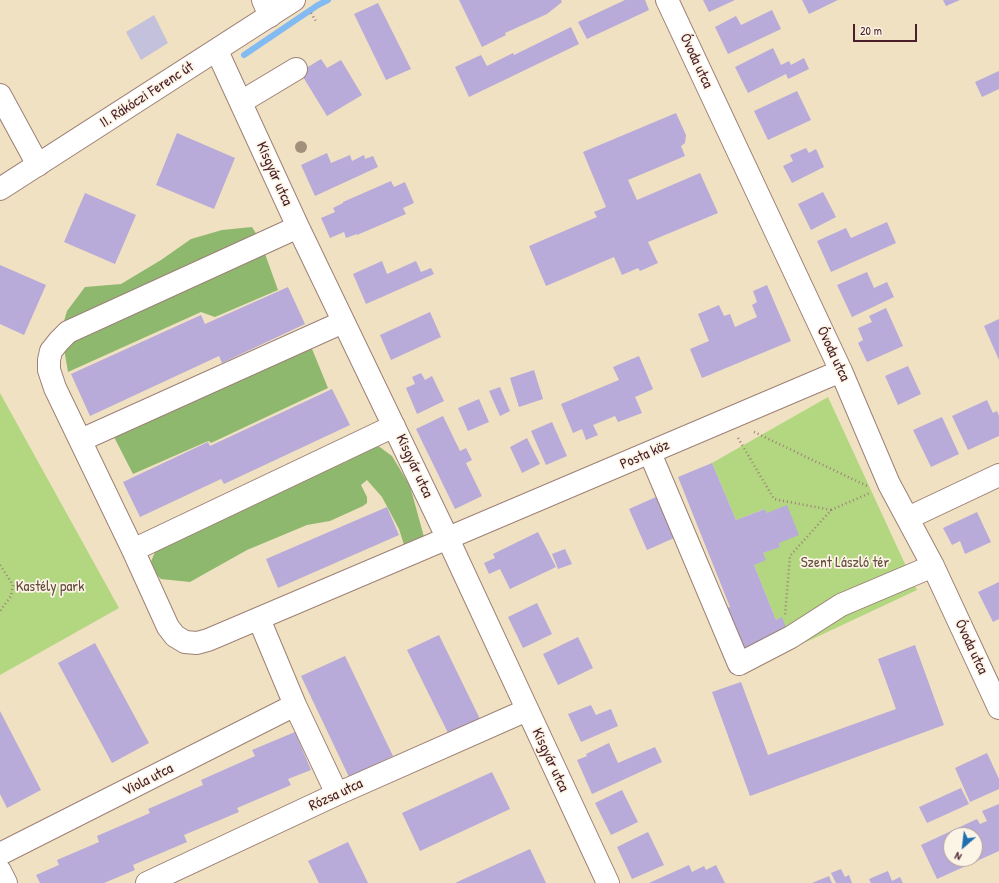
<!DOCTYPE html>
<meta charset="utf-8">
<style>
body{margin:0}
#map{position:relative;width:999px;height:883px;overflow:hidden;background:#f0e1c2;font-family:"Patrick Hand",sans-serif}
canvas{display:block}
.north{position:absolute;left:943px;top:827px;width:40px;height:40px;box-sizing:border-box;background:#fcf5e5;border:1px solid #b59f9b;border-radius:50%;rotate:208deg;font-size:11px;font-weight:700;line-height:16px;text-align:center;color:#4a1f2b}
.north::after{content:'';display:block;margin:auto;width:14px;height:18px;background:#1f6fb2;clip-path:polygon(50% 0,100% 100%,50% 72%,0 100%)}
.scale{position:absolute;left:853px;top:24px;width:64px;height:18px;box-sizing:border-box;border:2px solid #4a1f2b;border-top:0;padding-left:5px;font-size:12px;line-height:14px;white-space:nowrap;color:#4a1f2b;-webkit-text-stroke:3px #fcf5e5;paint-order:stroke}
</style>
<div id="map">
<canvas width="999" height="883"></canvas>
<div class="north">N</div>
<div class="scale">20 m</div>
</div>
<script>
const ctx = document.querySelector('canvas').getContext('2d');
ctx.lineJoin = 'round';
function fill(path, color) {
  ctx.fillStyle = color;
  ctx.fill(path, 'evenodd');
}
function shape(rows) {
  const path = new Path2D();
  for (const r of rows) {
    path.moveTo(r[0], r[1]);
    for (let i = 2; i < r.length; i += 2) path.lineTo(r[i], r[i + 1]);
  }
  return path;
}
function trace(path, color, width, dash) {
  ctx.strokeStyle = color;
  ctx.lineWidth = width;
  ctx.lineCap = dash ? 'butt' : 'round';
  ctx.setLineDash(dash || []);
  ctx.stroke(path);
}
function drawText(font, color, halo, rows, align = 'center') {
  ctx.font = font + ' "Patrick Hand",sans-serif';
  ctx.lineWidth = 3.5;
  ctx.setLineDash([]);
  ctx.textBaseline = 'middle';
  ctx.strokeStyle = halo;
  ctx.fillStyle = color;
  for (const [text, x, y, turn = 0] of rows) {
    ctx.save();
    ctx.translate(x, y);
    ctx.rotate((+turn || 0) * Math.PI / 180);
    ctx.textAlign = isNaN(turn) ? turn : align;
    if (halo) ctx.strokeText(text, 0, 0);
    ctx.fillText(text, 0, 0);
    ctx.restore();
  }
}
const industrial = shape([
 [154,15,168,43,141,60,126,32]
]);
const green = shape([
 [0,393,119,608,0,675],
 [828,397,917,590,789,650,782,618,776,620,754,565,763,553,780,546,765,509,736,520,712,463]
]);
const forest = shape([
 [252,227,260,240,278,290,215,317,201,312,68,372,61,331,67,311,85,287,121,284,161,260,191,239,222,230],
 [310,344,328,388,211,443,209,441,206,442,133,474,113,435],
 [377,445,392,456,410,486,424,537,405,548,399,529,382,497,367,480,361,485,367,497,367,503,363,506,330,521,307,525,247,550,190,582,161,579,149,567,156,549,314,475,348,461,361,449]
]);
const stream = shape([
 [244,55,318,5,328,0]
]);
const building = shape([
 [459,0,561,0,562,2,547,14,505,33,506,35,482,47],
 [625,0,645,0,649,10,587,39,578,22],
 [703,0,735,0,709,12],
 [802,0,838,0,809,14],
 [943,0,960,0,946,6],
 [378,3,411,69,386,80,354,14],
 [772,10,781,29,728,54,715,27,736,16,741,25],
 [571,27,579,44,469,97,455,67,481,55,487,66,513,53,514,55],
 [773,48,781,65,789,61,791,65,804,58,809,69,788,79,786,74,748,93,735,67],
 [321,59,327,68,341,60,362,95,327,116,300,72],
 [999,71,999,89,982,97,975,82],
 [797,91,811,120,768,140,754,111],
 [676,113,686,135,685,143,681,146,685,156,628,180,637,200,700,173,718,213,648,242,658,263,640,271,638,268,622,275,614,257,546,286,529,246,597,217,594,212,606,207,583,152],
 [177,133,235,158,214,209,156,185],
 [806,148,809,153,816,149,824,167,792,183,783,166,793,161,790,155],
 [327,153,331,163,350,155,352,161,364,155,365,159,373,156,378,167,315,196,301,165],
 [391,181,394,187,405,182,414,203,403,208,406,214,357,235,357,234,346,238,344,232,330,238,321,218,335,212,333,208,343,203,343,202],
 [823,192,836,217,811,230,798,204],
 [85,193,136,215,115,264,64,242],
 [887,222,896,243,831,272,817,241,846,228,851,238],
 [382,261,387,274,416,261,421,272,431,268,434,274,366,304,353,274],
 [0,265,46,285,24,335,0,324],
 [867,272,874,288,887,282,894,297,852,317,837,285],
 [767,285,791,341,702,378,690,349,709,341,698,314,719,305,724,316,730,314,735,327,757,317,752,305,757,302,753,291],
 [288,287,305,324,222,363,219,356,90,416,71,374,201,315,205,324],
 [886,308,903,346,867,362,858,343,863,340,858,328,872,322,869,316],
 [430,312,441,337,391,360,380,335],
 [999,319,999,360,984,326],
 [639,356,653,389,635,397,642,413,618,422,615,416,593,425,598,435,586,440,582,429,573,433,561,404,619,380,613,367],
 [908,366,921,394,898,405,885,376],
 [534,370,543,399,519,407,510,378],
 [421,373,425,380,432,376,444,401,417,414,406,388,415,384,412,377],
 [500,387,510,411,500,416,489,391],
 [332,389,350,425,224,484,221,479,140,517,123,482,208,442,210,446],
 [479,399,489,422,468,431,458,408],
 [987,400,993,413,997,411,999,416,999,436,968,450,952,416],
 [443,416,460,451,466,448,472,460,466,463,482,496,455,509,416,429],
 [942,417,959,454,931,467,913,430],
 [552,422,567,456,546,465,531,431],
 [527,438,540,464,522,473,510,447],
 [712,463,736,520,765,509,767,513,787,505,799,535,779,543,780,547,763,553,766,560,754,565,776,620,782,617,787,630,739,653,721,610,730,607,678,477],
 [656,497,674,538,647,550,629,509],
 [387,507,399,535,278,588,266,559],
 [977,512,991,542,965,554,960,541,952,545,943,528],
 [538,532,556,567,510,589,500,569,489,574,484,563,495,558,493,554],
 [565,549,572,564,558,569,552,554],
 [999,582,999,619,993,622,978,592],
 [537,603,552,634,523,648,508,617],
 [439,635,480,719,449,735,407,650],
 [578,637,593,668,558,685,543,654],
 [95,643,149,743,112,763,58,663],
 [915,645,944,725,750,796,712,692,741,682,768,755,896,709,878,659],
 [345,656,393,756,349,777,301,676],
 [591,705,596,715,611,709,618,726,581,742,568,714],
 [0,711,41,790,7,808,0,794],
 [295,732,311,770,288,779,291,785,237,808,239,812,184,835,187,842,133,865,135,870,104,883,40,883,36,875,59,865,57,860,99,842,97,836,150,813,148,809,203,785,201,780,255,756,252,750],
 [609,743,618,763,655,747,662,762,592,794,577,760,587,756,586,754],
 [987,753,999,779,999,789,970,802,955,768],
 [492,772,510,809,420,851,402,813],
 [961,788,969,804,927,823,919,807],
 [622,790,638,822,611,835,595,803],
 [999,804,999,851,937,879,921,845,977,819,980,824,987,821,982,811],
 [951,835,975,835,975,859,951,859],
 [648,832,664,865,632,879,617,847],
 [348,842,368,883,319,883,308,861],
 [530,849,546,883,455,883],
 [689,865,692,872,704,866,706,870,716,865,725,883,649,883],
 [841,869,845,877,849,875,852,883,836,883,831,873],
 [888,871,892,881,900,877,903,883,871,883,869,879],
 [829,876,832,883,812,883]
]);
const path = shape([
 [311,13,317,23],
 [754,432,867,486],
 [738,438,774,499,831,510,790,556,785,615],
 [831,510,870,493],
 [0,565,13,585,11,596,0,611]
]);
const minor = shape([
 [263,0,270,16],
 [667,0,841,371,889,484,933,566,999,708],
 [217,51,298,227,448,539,608,883],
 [0,95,38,165],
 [241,102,296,69],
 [298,227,68,332,59,341,51,351,49,360,49,370,55,388,133,550,168,627,175,636,185,642,197,643,208,640,841,371],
 [81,440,343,322],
 [650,453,739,664,791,637,841,605,933,566],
 [908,518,999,475],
 [133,550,394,426],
 [259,619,295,705,337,794],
 [0,854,295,705],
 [0,871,6,883],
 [147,883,337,794,527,710]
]);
const major = shape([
 [0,189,294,0]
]);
const trees = [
 [301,147]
];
const streetNames = [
 ["Óvoda utca",696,61,65],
 ["II. Rákóczi Ferenc út",147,95,-33],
 ["Kisgyár utca",274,174,66],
 ["Óvoda utca",833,354,65],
 ["Posta köz",645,455,-24],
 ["Kisgyár utca",414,466,65],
 ["Óvoda utca",971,647,65],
 ["Kisgyár utca",550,760,65],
 ["Viola utca",148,780,-27],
 ["Rózsa utca",336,795,-25]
];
const parkNames = [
 ["Szent László tér",845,563],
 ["Kastély park",50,587]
];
fill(industrial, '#c3c1db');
fill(green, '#b3d780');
fill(forest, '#8eb86e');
trace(stream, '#82baf2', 6);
fill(building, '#b8aad9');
trace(minor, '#9d8076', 24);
trace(major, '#9d8076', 24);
trace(path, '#9d8076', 2.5, [1, 3]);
trace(minor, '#fff', 22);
trace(major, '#fff', 22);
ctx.fillStyle = '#a3907a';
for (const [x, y] of trees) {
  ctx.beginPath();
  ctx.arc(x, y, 6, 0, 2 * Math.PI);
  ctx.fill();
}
drawText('15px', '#4a1f2b', '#fcf5e5', streetNames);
drawText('15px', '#644d40', '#fcf5e5', parkNames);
</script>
